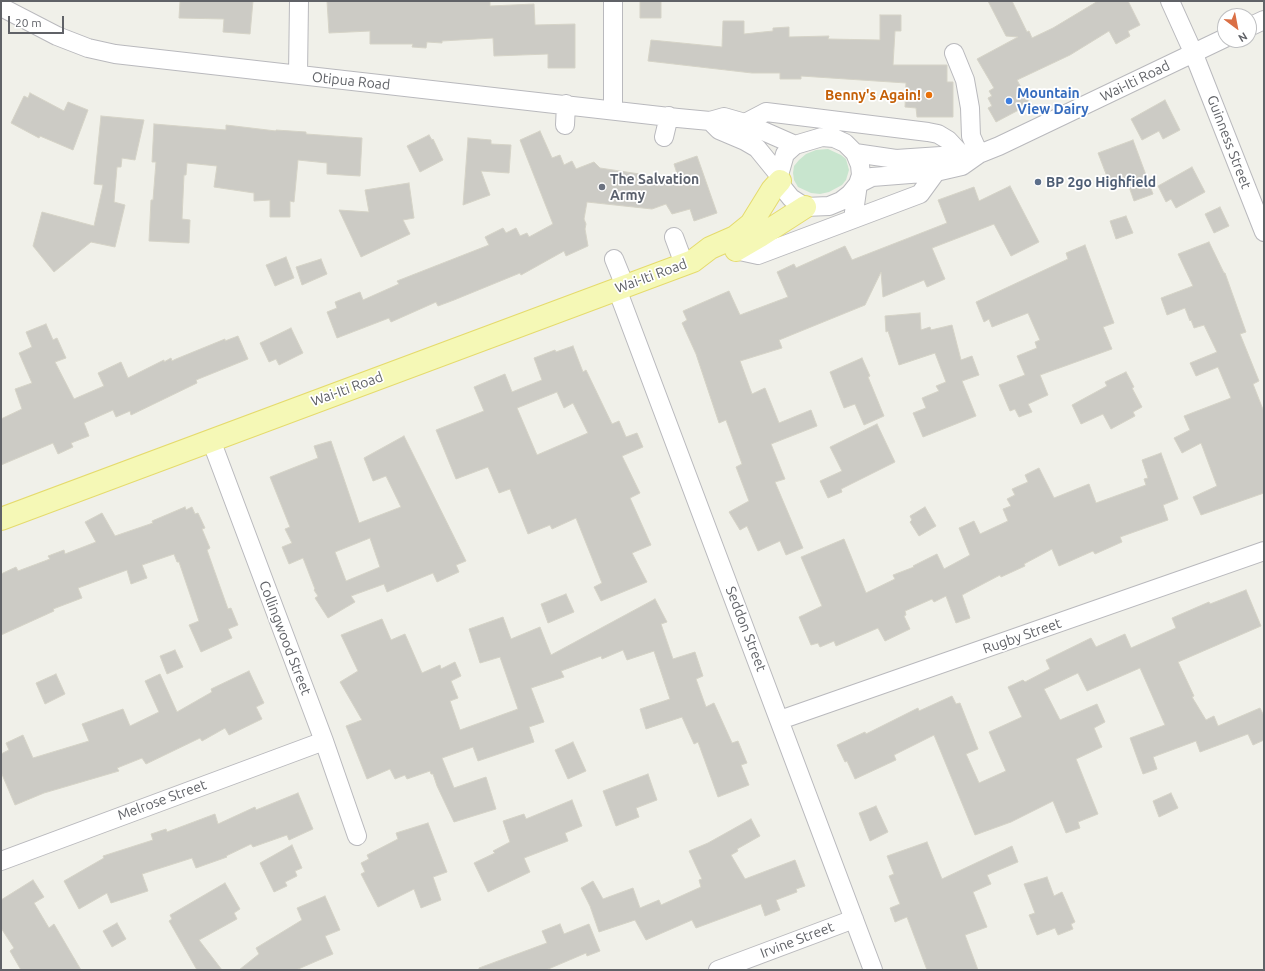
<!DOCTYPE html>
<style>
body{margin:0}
#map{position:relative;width:1265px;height:971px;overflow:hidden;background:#f0f0e9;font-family:Ubuntu,sans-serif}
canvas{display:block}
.frame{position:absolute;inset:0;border:2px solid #606267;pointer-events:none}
.north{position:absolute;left:1217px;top:8px;width:40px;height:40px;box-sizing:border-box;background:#fff;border:1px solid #bfc0c2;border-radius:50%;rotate:148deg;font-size:11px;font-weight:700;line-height:16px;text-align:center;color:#606267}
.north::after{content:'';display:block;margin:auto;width:14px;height:18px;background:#da6f45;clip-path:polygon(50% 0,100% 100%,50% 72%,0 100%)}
.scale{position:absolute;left:8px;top:16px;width:56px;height:18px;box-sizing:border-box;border:2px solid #606267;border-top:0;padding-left:5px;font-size:12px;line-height:14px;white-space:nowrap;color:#606267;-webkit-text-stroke:3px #fff;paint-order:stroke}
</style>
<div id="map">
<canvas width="1265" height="971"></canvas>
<div class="frame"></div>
<div class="north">N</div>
<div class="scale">20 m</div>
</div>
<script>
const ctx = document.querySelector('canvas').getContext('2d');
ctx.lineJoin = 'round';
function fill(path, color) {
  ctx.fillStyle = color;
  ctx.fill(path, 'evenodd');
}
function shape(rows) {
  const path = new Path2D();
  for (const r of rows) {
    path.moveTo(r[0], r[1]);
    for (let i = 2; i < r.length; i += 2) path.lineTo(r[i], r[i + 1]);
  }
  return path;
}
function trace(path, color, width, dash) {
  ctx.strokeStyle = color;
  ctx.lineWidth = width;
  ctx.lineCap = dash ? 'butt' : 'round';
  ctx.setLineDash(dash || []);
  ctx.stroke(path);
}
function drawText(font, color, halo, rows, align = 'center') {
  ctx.font = font + ' Ubuntu,sans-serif';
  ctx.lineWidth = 3.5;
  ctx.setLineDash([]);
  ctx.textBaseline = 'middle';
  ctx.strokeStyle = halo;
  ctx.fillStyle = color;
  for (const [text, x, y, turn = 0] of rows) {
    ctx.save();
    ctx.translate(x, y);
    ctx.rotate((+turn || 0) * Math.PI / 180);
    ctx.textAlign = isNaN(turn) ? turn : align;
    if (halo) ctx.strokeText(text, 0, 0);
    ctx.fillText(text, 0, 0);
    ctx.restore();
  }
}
const green = shape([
 [828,149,841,155,846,159,849,170,846,180,842,185,829,192,820,194,811,193,798,187,794,180,793,173,794,166,799,160,806,154,816,150]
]);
const building = shape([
 [180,1,253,1,250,34,223,32,224,19,179,18,180,1],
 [327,1,490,1,490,6,534,4,535,25,575,24,575,68,548,68,548,54,494,56,493,38,442,41,442,43,427,42,426,48,412,47,413,44,370,44,370,31,329,33,327,1],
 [640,1,661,1,661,18,640,18,640,1],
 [988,1,1012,1,1027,32,1029,31,1032,38,1053,28,1098,1,1128,1,1140,25,1128,31,1130,36,1116,44,1109,31,1070,55,1017,80,1030,104,996,122,988,108,992,106,988,98,992,96,989,91,994,88,977,59,1018,37,1006,36,988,1],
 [880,15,901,15,901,31,895,31,893,65,947,65,947,82,953,82,953,117,917,117,916,108,905,107,906,83,801,76,801,79,780,79,780,73,752,73,648,61,651,40,722,47,723,21,744,21,744,34,773,31,773,28,789,27,789,37,829,36,828,39,880,40,880,15],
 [30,93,64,111,68,102,88,110,73,150,40,136,39,138,11,123,24,96,28,98,30,93],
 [1165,100,1180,130,1163,139,1159,131,1142,140,1131,119,1165,100],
 [101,116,144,120,135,160,122,158,121,167,117,167,114,202,125,205,115,247,91,242,54,272,33,246,42,212,94,226,103,185,94,184,101,116],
 [154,124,226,130,226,125,276,131,276,130,306,132,306,134,362,138,360,176,327,174,327,163,298,160,294,202,290,201,290,217,270,217,270,200,254,201,254,193,214,187,217,166,187,163,186,175,184,175,182,219,190,220,189,243,149,241,151,200,153,200,156,162,152,162,154,124],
 [540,131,552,158,560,155,564,165,572,161,576,169,594,162,600,168,679,180,674,164,697,156,717,213,694,221,690,209,672,214,666,204,652,209,587,202,584,219,586,224,585,229,588,246,566,256,564,251,521,275,520,273,454,300,438,306,436,302,391,322,389,318,337,338,327,312,337,308,335,302,360,292,363,300,399,284,397,281,489,245,485,237,503,228,506,233,516,228,520,236,527,233,529,237,553,224,520,140,540,131],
 [429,135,432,140,433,139,443,160,420,172,407,146,429,135],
 [468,138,491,140,491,144,511,145,509,173,481,171,490,195,463,205,468,138],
 [1133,140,1153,194,1134,201,1127,181,1111,187,1098,153,1133,140],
 [1192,167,1205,192,1176,208,1171,199,1166,202,1158,186,1192,167],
 [409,183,414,218,403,220,410,234,361,257,339,210,369,212,365,190,409,183],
 [1010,186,1039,242,1011,256,994,224,932,248,945,279,927,287,924,280,883,297,881,272,865,305,779,340,782,348,740,361,752,394,765,388,779,423,811,410,817,426,771,444,785,479,775,482,803,548,786,555,780,541,758,551,747,526,740,530,729,512,749,501,736,467,742,464,741,461,726,420,719,423,696,354,682,323,687,320,683,311,729,291,740,315,788,297,777,272,794,264,796,268,845,246,852,260,947,223,938,200,974,187,979,201,1010,186],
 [1220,207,1229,226,1214,233,1205,214,1220,207],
 [1126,216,1133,233,1116,239,1110,221,1126,216],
 [1209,242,1224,273,1225,273,1246,332,1240,334,1259,381,1253,384,1264,412,1264,493,1201,515,1193,497,1217,486,1201,443,1182,453,1174,438,1190,430,1184,416,1231,398,1218,367,1196,376,1190,363,1217,352,1204,325,1194,328,1191,320,1190,321,1185,308,1167,315,1161,298,1193,286,1178,254,1209,242],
 [1085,245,1114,323,1103,327,1112,349,1040,375,1048,395,1028,404,1032,412,1019,417,1015,409,1010,411,999,385,1025,375,1017,356,1037,348,1035,342,1040,340,1028,313,992,327,989,319,984,322,976,302,1068,259,1066,253,1085,245],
 [286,257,294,278,275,286,266,265,286,257],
 [321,259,327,274,302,285,296,267,321,259],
 [920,313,921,330,930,327,931,330,952,325,961,360,972,356,979,375,962,381,976,416,923,437,913,413,926,408,922,398,939,391,936,386,946,382,935,353,899,365,888,331,886,332,885,316,920,313],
 [46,324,53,340,57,338,66,358,55,362,74,399,104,386,98,373,121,362,128,378,164,360,164,362,171,358,172,361,176,359,225,339,225,341,238,336,248,359,196,380,197,383,131,415,130,411,116,417,113,410,84,423,89,436,71,443,73,447,58,454,53,443,1,465,1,419,22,409,15,389,32,383,19,353,32,347,26,332,46,324],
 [291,328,303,353,279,365,276,359,269,362,260,343,291,328],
 [573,346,583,372,586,370,612,424,619,421,626,437,637,433,643,447,622,456,640,493,630,498,651,545,632,553,647,582,601,601,594,587,602,583,576,518,552,529,550,525,528,534,510,489,499,493,488,467,456,479,436,430,484,411,474,387,505,374,512,392,542,380,534,358,555,350,556,352,573,346],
 [557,392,564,408,573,403,588,433,537,455,517,408,557,392],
 [862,358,870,376,868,377,884,416,864,425,855,404,844,408,830,372,862,358],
 [1126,372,1134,387,1132,388,1142,407,1133,412,1135,416,1111,429,1103,414,1081,424,1072,405,1107,386,1105,382,1126,372],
 [877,424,895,462,841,489,842,492,828,498,820,481,842,471,830,447,877,424],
 [404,436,466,561,456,565,459,572,437,582,433,573,387,592,384,584,351,596,355,602,328,618,315,598,318,596,314,590,315,589,303,558,289,564,282,547,292,543,285,529,290,527,270,477,318,458,314,446,331,441,359,523,401,507,386,476,373,481,364,458,404,436],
 [370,538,380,567,346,581,335,552,370,538],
 [1161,453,1178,499,1163,505,1168,520,1120,537,1122,542,1095,554,1093,551,1059,566,1052,549,1024,564,1025,566,1001,577,1000,575,962,595,970,618,956,623,946,596,934,602,932,599,905,611,906,615,904,616,910,629,885,641,878,628,836,646,834,641,820,647,818,643,811,645,799,617,822,606,801,557,844,539,866,593,895,579,893,575,914,567,913,566,937,554,944,569,970,555,959,528,974,521,980,534,1008,521,1003,509,1011,506,1007,499,1015,495,1012,489,1028,482,1025,475,1039,468,1054,498,1089,484,1096,503,1146,485,1144,479,1148,478,1142,460,1161,453],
 [185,507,186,510,192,507,195,514,198,513,205,528,202,529,210,548,207,550,228,609,231,608,238,625,228,629,232,638,201,652,189,625,199,621,179,562,177,562,174,554,142,565,147,578,131,584,127,570,78,588,82,598,53,609,54,611,1,635,1,574,16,567,18,571,50,559,48,556,64,550,65,554,96,542,85,522,102,513,115,536,153,523,152,521,185,507],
 [925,507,936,526,919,536,910,522,912,520,910,516,925,507],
 [1246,590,1261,626,1178,662,1194,696,1192,697,1206,720,1214,716,1218,726,1260,708,1264,716,1264,740,1253,745,1248,734,1200,752,1196,741,1153,757,1157,769,1143,774,1130,738,1165,725,1140,668,1087,691,1078,673,1044,689,1060,720,1097,704,1105,722,1094,728,1102,747,1076,759,1098,814,1078,822,1080,828,1066,833,1053,801,1011,822,975,835,934,735,894,755,896,760,855,779,847,761,845,762,837,745,865,732,866,734,918,708,919,711,952,696,956,704,960,703,978,749,966,754,979,783,1006,771,989,732,1022,717,1008,687,1023,680,1025,682,1050,669,1046,660,1091,638,1096,647,1125,634,1131,648,1176,628,1172,618,1209,602,1210,604,1246,590],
 [566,594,574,612,548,623,541,604,566,594],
 [655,599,667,622,661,624,673,659,695,652,703,676,696,679,706,707,714,703,732,743,738,741,747,763,741,765,749,785,718,797,698,742,694,744,682,717,646,729,640,709,670,699,654,651,627,660,623,650,602,659,601,656,561,671,564,677,531,688,544,722,529,727,534,742,478,761,473,747,442,758,454,788,486,777,496,809,454,822,437,786,433,774,431,774,430,771,407,779,405,775,395,779,390,769,367,779,346,726,362,720,340,682,358,671,341,635,382,619,391,640,405,634,422,673,440,665,441,669,455,662,461,676,451,681,458,698,450,701,460,730,518,709,500,657,480,663,469,629,503,617,511,639,540,627,551,655,655,599],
 [175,650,183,667,167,674,160,656,175,650],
 [249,671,264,703,256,707,262,719,229,735,225,728,202,741,200,738,146,764,142,758,117,768,119,771,44,793,15,805,1,772,1,754,9,750,6,743,23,735,33,758,89,741,82,724,123,709,130,726,159,712,145,681,160,674,177,712,212,692,211,689,249,671],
 [56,674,65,694,45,704,36,683,56,674],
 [573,742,586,771,568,779,555,750,573,742],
 [648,774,657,800,636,808,639,817,616,826,603,791,648,774],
 [298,793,313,829,289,840,287,835,253,847,251,844,226,856,227,857,196,868,192,858,142,874,148,891,111,903,107,893,79,909,64,881,104,858,103,856,153,840,151,834,166,829,167,832,215,814,218,824,255,807,256,810,298,793],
 [1171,793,1178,808,1159,817,1153,801,1171,793],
 [572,800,582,826,565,833,568,841,524,858,530,872,488,892,474,863,495,853,493,851,510,842,503,821,524,814,526,819,572,800],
 [876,806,888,832,870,841,859,813,876,806],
 [751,819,760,836,737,849,738,851,731,855,745,879,795,860,805,886,796,889,797,892,776,900,780,910,765,916,761,904,696,928,692,920,646,940,635,920,599,932,590,906,581,888,593,881,603,899,633,888,640,908,659,900,661,905,701,887,699,880,702,879,689,851,708,843,751,819],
 [428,823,447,872,433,877,441,900,421,908,414,889,378,907,361,874,365,872,361,863,369,859,367,855,398,839,396,833,428,823],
 [927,842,942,879,1012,846,1018,862,987,875,991,884,973,892,987,927,965,935,978,970,927,970,907,917,895,922,890,908,900,904,889,876,894,874,887,856,927,842],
 [292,845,302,868,295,871,297,876,285,882,287,886,274,892,260,863,292,845],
 [1047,877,1054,896,1062,892,1075,922,1071,924,1073,929,1058,935,1055,928,1037,935,1029,915,1035,913,1024,884,1047,877],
 [33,880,44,897,34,903,49,928,54,924,81,970,21,970,10,951,14,948,1,928,1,900,33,880],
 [225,883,240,909,234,913,237,919,199,940,222,970,197,970,169,921,172,919,170,915,225,883],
 [325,896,340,930,325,936,333,954,296,970,239,970,259,954,256,948,302,920,297,908,325,896],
 [117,923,126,939,112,947,103,931,117,923],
 [560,924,564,934,589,924,600,951,587,956,586,953,546,970,479,970,479,968,547,943,542,931,560,924]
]);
const minor = shape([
 [613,1,613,109],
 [1170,1,1193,52,1264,232],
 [1,7,57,36,88,48,115,54,678,118,710,121,724,117,745,123,795,145],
 [1249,27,1264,20],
 [954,53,965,80,970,108,971,136,979,154],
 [298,75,299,1],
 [710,121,719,130,745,141,757,148,779,175],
 [745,123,766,112,928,132,938,134,948,140,962,155],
 [565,125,566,104],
 [664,137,669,116],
 [822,137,834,138,845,143,855,153,860,165,861,175,858,184,850,194,841,201,829,206,805,207,791,198,783,188,780,181,779,175,785,154,795,145,822,137],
 [855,153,896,159,971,154],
 [853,219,858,184,872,177,936,172,962,166,979,154,999,146,1225,38],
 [674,237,684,264],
 [735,250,758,255,920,194,936,172],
 [614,259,625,286],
 [617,289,873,970],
 [211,440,324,741,357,836],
 [780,720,1264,551],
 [1,861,324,741],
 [718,970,854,919]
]);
const major = shape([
 [736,250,760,236,805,207],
 [1,519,693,261,710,248,735,237,751,224,772,190,780,181]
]);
const markers = [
 [929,95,4,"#e8710a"],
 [1009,101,4,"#3f7fe0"],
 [1038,182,4,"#5c6f8a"],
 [602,187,4,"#6b7280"]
];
const streetNames = [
 ["Otipua Road",351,81,6],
 ["Wai-Iti Road",1135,81,-26],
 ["Guinness Street",1229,142,69],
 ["Wai-Iti Road",651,276,-20],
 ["Wai-Iti Road",347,389,-20],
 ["Seddon Street",746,629,69],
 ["Rugby Street",1022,636,-19],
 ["Collingwood Street",285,638,69],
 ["Melrose Street",162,800,-20],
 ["Irvine Street",797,940,-21]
];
const shopNames = [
 ["Mountain",1017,93],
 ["View Dairy",1017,109]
];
const foodNames = [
 ["Benny's Again!",921,95]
];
const worshipNames = [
 ["The Salvation",610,179],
 ["Army",610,195]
];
const serviceNames = [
 ["BP 2go Highfield",1046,182]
];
fill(green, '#c8e5ce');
fill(building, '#cccbc5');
trace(building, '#d5d3c7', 1);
trace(minor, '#b9b9bd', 20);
trace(major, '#e5db6d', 24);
trace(minor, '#fff', 18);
trace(major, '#f5f8b6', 22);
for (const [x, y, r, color] of markers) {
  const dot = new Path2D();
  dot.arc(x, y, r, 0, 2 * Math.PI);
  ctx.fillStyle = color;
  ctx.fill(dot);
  trace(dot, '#fff', 1.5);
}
drawText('14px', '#606267', '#fff', streetNames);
drawText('bold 14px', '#366cbe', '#fff', shopNames, 'left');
drawText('bold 14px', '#c56008', '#fff', foodNames, 'right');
drawText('bold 14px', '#5b616d', '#fff', worshipNames, 'left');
drawText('bold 14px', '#4e5e75', '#fff', serviceNames, 'left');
</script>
